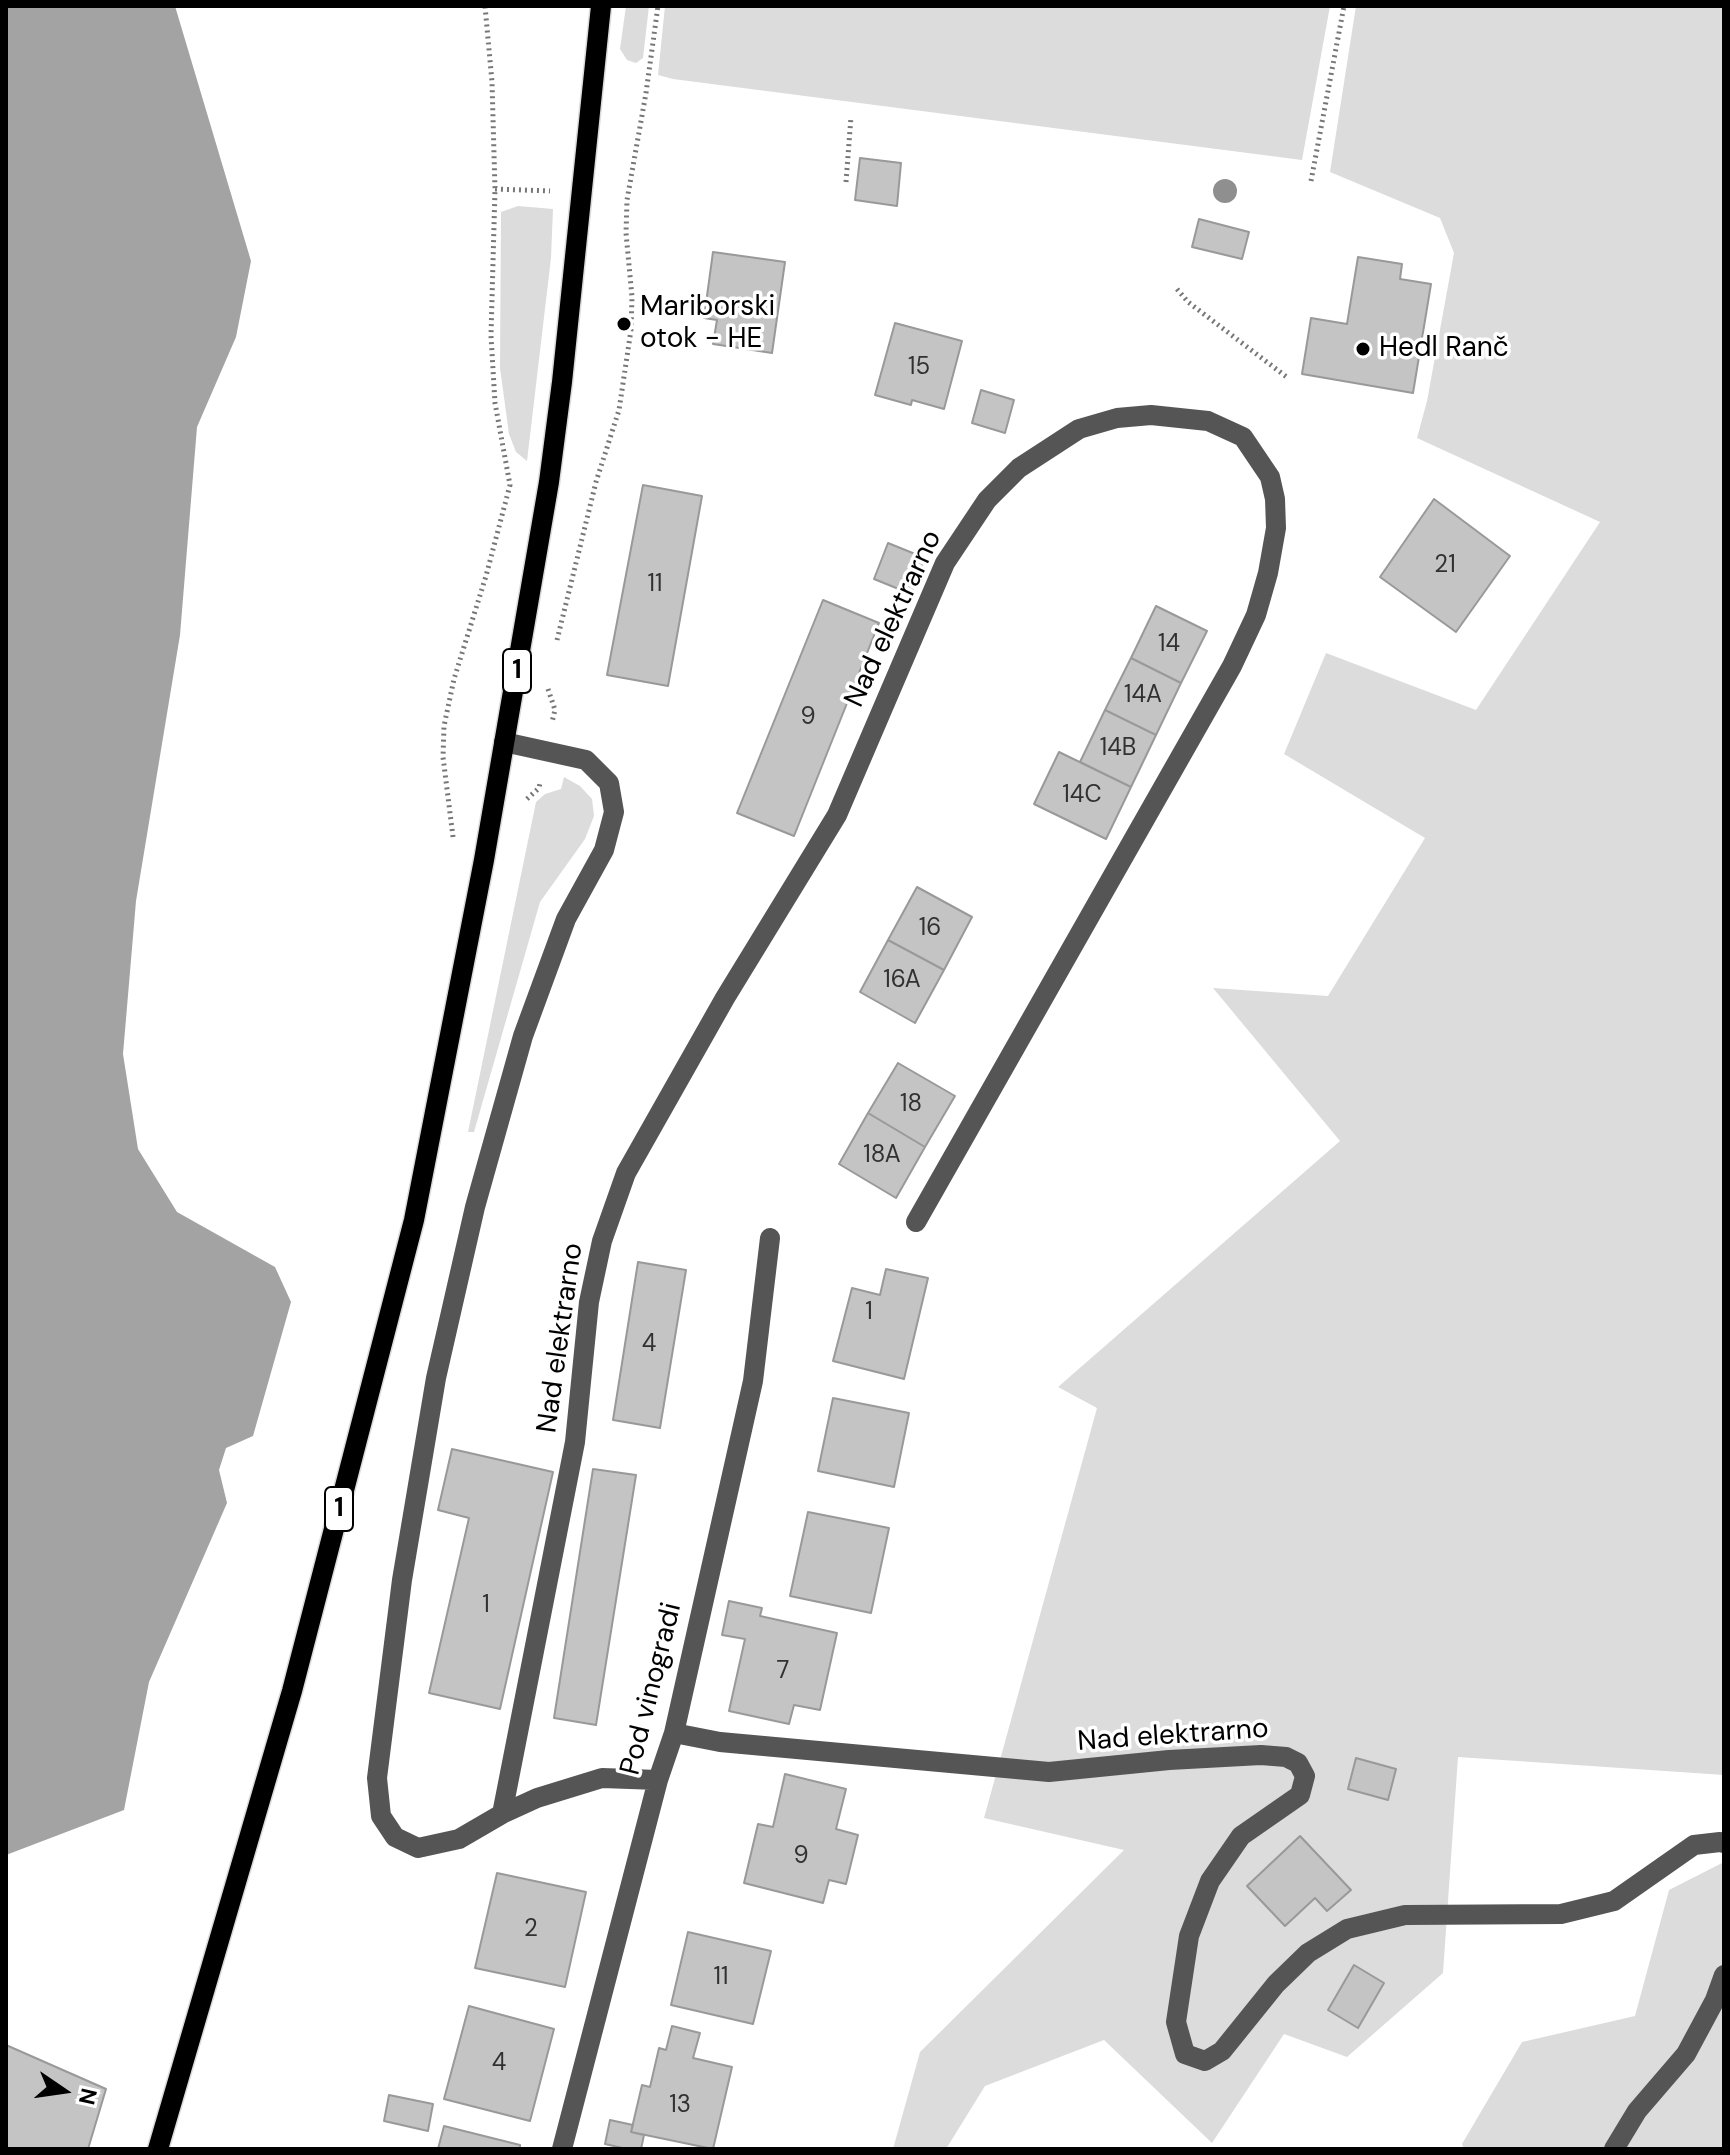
<!DOCTYPE html>
<meta charset="utf-8">
<style>
body{margin:0}
#map{position:relative;width:1730px;height:2155px;overflow:hidden;background:#fff;font-family:"DM Sans",sans-serif}
canvas{display:block}
.frame{position:absolute;inset:0;border:8px solid #000;pointer-events:none}
.north{position:absolute;left:24px;top:2051px;width:80px;height:80px;-webkit-text-stroke:6px #fff;paint-order:stroke;rotate:103deg;font-size:22px;font-weight:700;line-height:32px;text-align:center;color:#000}
.north::after{content:'';display:block;margin:auto;width:28px;height:36px;background:#000;clip-path:polygon(50% 0,100% 100%,50% 72%,0 100%)}
</style>
<div id="map">
<canvas width="1730" height="2155"></canvas>
<div class="frame"></div>
<div class="north">N</div>
</div>
<script>
const ctx = document.querySelector('canvas').getContext('2d');
ctx.lineJoin = 'round';
function fill(path, color) {
  ctx.fillStyle = color;
  ctx.fill(path, 'evenodd');
}
function shape(rows) {
  const path = new Path2D();
  for (const r of rows) {
    path.moveTo(r[0], r[1]);
    for (let i = 2; i < r.length; i += 2) path.lineTo(r[i], r[i + 1]);
  }
  return path;
}
function trace(path, color, width, dash) {
  ctx.strokeStyle = color;
  ctx.lineWidth = width;
  ctx.lineCap = dash ? 'butt' : 'round';
  ctx.setLineDash(dash || []);
  ctx.stroke(path);
}
function drawText(font, color, halo, rows, align = 'center') {
  ctx.font = font + ' "DM Sans",sans-serif';
  ctx.lineWidth = 7;
  ctx.setLineDash([]);
  ctx.textBaseline = 'middle';
  ctx.strokeStyle = halo;
  ctx.fillStyle = color;
  for (const [text, x, y, turn = 0] of rows) {
    ctx.save();
    ctx.translate(x, y);
    ctx.rotate((+turn || 0) * Math.PI / 180);
    ctx.textAlign = isNaN(turn) ? turn : align;
    if (halo) ctx.strokeText(text, 0, 0);
    ctx.fillText(text, 0, 0);
    ctx.restore();
  }
}
const green = shape([
 [626,6,649,6,643,58,636,63,627,60,620,49],
 [665,6,1330,6,1302,160,673,79,658,75],
 [1356,6,1724,6,1724,1775,1458,1757,1443,1973,1347,2057,1284,2034,1212,2143,1104,2040,985,2086,946,2149,893,2149,920,2052,1124,1850,984,1818,1097,1408,1058,1387,1340,1141,1213,988,1328,996,1425,838,1284,754,1326,653,1476,710,1600,522,1417,438,1427,401,1454,253,1440,218,1330,172],
 [518,206,553,209,551,258,527,461,516,452,509,434,500,368,501,212],
 [564,777,580,786,592,799,594,816,585,839,540,902,474,1132,468,1132,536,802,545,794,561,789],
 [1724,1862,1724,2149,1464,2149,1462,2144,1522,2042,1635,2016,1669,1890]
]);
const water = shape([
 [6,6,175,6,251,261,236,337,197,427,180,635,136,901,123,1054,138,1149,177,1212,275,1267,291,1302,253,1436,226,1448,219,1470,227,1503,149,1682,124,1810,6,1855]
]);
const building = shape([
 [860,158,901,163,897,206,855,200,860,158],
 [1199,219,1249,232,1242,259,1192,247,1199,219],
 [713,252,785,262,772,353,713,344,717,320,704,318,713,252],
 [1358,257,1402,264,1400,279,1431,284,1413,393,1302,374,1311,318,1347,324,1358,257],
 [895,323,962,341,944,409,912,400,911,405,875,395,895,323],
 [981,390,1014,400,1005,433,972,423,981,390],
 [643,485,702,496,668,686,607,675,643,485],
 [1434,499,1510,556,1456,632,1380,577,1434,499],
 [888,543,925,558,911,594,874,579,888,543],
 [823,600,879,623,794,836,737,813,823,600],
 [1156,606,1207,631,1181,683,1131,658,1156,606],
 [1131,658,1181,683,1156,735,1105,710,1131,658],
 [1105,710,1156,735,1131,787,1080,762,1105,710],
 [1059,752,1131,787,1106,839,1034,804,1059,752],
 [917,887,972,917,944,970,888,940,917,887],
 [888,940,944,970,915,1023,860,992,888,940],
 [898,1063,955,1096,925,1147,868,1113,898,1063],
 [868,1113,925,1147,896,1198,839,1164,868,1113],
 [638,1262,686,1270,660,1428,613,1420,638,1262],
 [886,1269,928,1278,904,1379,833,1361,852,1288,880,1295,886,1269],
 [833,1398,909,1413,894,1487,818,1471,833,1398],
 [452,1449,553,1472,500,1709,429,1693,469,1518,438,1510,452,1449],
 [593,1469,636,1475,596,1725,554,1718,593,1469],
 [808,1512,889,1528,871,1613,790,1596,808,1512],
 [729,1601,762,1608,760,1616,837,1633,820,1710,794,1705,789,1724,729,1711,745,1639,722,1635,729,1601],
 [1356,1758,1396,1769,1388,1800,1348,1789,1356,1758],
 [785,1774,846,1789,836,1829,858,1835,846,1884,829,1880,823,1903,744,1883,758,1824,773,1827,785,1774],
 [1300,1836,1351,1890,1327,1911,1315,1898,1285,1926,1247,1886,1300,1836],
 [497,1873,586,1892,565,1987,475,1968,497,1873],
 [688,1932,771,1951,753,2024,671,2005,688,1932],
 [1354,1965,1384,1983,1358,2028,1328,2010,1354,1965],
 [469,2006,554,2029,530,2121,444,2099,469,2006],
 [672,2026,700,2033,693,2058,732,2067,713,2149,631,2132,642,2085,650,2087,659,2048,666,2050,672,2026],
 [6,2045,106,2089,88,2149,6,2149,6,2045],
 [389,2095,433,2104,428,2131,384,2121,389,2095],
 [610,2120,633,2125,631,2132,644,2135,641,2149,627,2149,605,2144,610,2120],
 [444,2126,520,2145,520,2149,438,2149,444,2126]
]);
const path = shape([
 [1311,181,1344,6],
 [846,182,851,117],
 [495,189,550,191],
 [1177,289,1188,302,1288,378],
 [557,640,596,482,619,410,631,330,632,297,626,233,627,200,646,93,658,6],
 [548,689,555,710,552,722],
 [527,799,539,788,540,783],
 [453,837,443,757,444,726,454,679,486,576,510,485,495,403,491,336,495,189,492,82,485,6]
]);
const minor = shape([
 [504,742,586,760,609,783,614,812,604,850,566,919,523,1036,475,1207,436,1378,402,1580,377,1778,381,1816,395,1837,418,1848,459,1839,502,1814,537,1798,602,1778,658,1780],
 [674,1733,720,1742,1049,1772,1169,1760,1261,1755,1286,1757,1298,1763,1305,1776,1300,1795,1241,1836,1210,1881,1189,1936,1176,2022,1185,2054,1205,2061,1222,2051,1276,1984,1308,1953,1347,1929,1405,1915,1561,1914,1614,1901,1694,1845,1720,1842,1724,1843],
 [502,1814,575,1442,589,1302,602,1241,626,1173,725,998,837,815,945,563,987,500,1019,468,1079,429,1117,418,1151,415,1208,421,1243,437,1270,477,1275,499,1276,528,1268,573,1256,615,1232,666,916,1222],
 [562,2149,658,1780,674,1733,753,1381,770,1238],
 [1614,2149,1637,2111,1686,2054,1715,2000,1724,1975]
]);
const major = shape([
 [158,2149,292,1691,414,1220,484,860,549,482,562,382,601,6]
]);
const trees = [
 [1225,191]
];
const markers = [
 [624,324,8,"#000"],
 [1363,349,8,"#000"]
];
const numberNames = [
 ["15",919,368],
 ["21",1445,566],
 ["11",655,585],
 ["14",1169,645],
 ["14A",1143,696],
 ["9",808,718],
 ["14B",1118,749],
 ["14C",1082,796],
 ["16",930,929],
 ["16A",902,981],
 ["18",911,1105],
 ["18A",882,1156],
 ["1",869,1313],
 ["4",649,1345],
 ["1",486,1606],
 ["7",783,1672],
 ["9",801,1857],
 ["2",531,1930],
 ["11",721,1978],
 ["4",499,2064],
 ["13",680,2106]
];
const shields = [
 [517,671,28],
 [339,1509,28]
];
const shieldNames = [
 ["1",517,671],
 ["1",339,1509]
];
const poiNames = [
 ["Mariborski",640,308],
 ["otok - HE",640,340],
 ["Hedl Ranč",1379,349]
];
const streetNames = [
 ["Nad elektrarno",894,619,-65],
 ["Nad elektrarno",561,1338,-82],
 ["Pod vinogradi",652,1689,-76],
 ["Nad elektrarno",1173,1736,-4]
];
fill(green, '#dcdcdc');
fill(water, '#a3a3a3');
fill(building, '#c4c4c4');
trace(building, '#999', 2);
trace(major, '#dbdbdb', 23);
trace(path, '#777', 5, [2, 4]);
trace(minor, '#555', 20);
trace(major, '#000', 20);
ctx.fillStyle = '#8f8f8f';
for (const [x, y] of trees) {
  ctx.beginPath();
  ctx.arc(x, y, 12, 0, 2 * Math.PI);
  ctx.fill();
}
for (const [x, y, r, color] of markers) {
  const dot = new Path2D();
  dot.arc(x, y, r, 0, 2 * Math.PI);
  ctx.fillStyle = color;
  ctx.fill(dot);
  trace(dot, '#fff', 3);
}
drawText('24px', '#313131', null, numberNames);
for (const [x, y, w] of shields) {
  const box = new Path2D();
  box.roundRect(x - w / 2, y - 22, w, 44, 6);
  ctx.fillStyle = '#fff';
  ctx.fill(box);
  trace(box, '#000', 2);
}
drawText('bold 26px', '#000', null, shieldNames);
drawText('28px', '#000', '#fff', poiNames, 'left');
drawText('28px', '#000', '#fff', streetNames);
</script>
